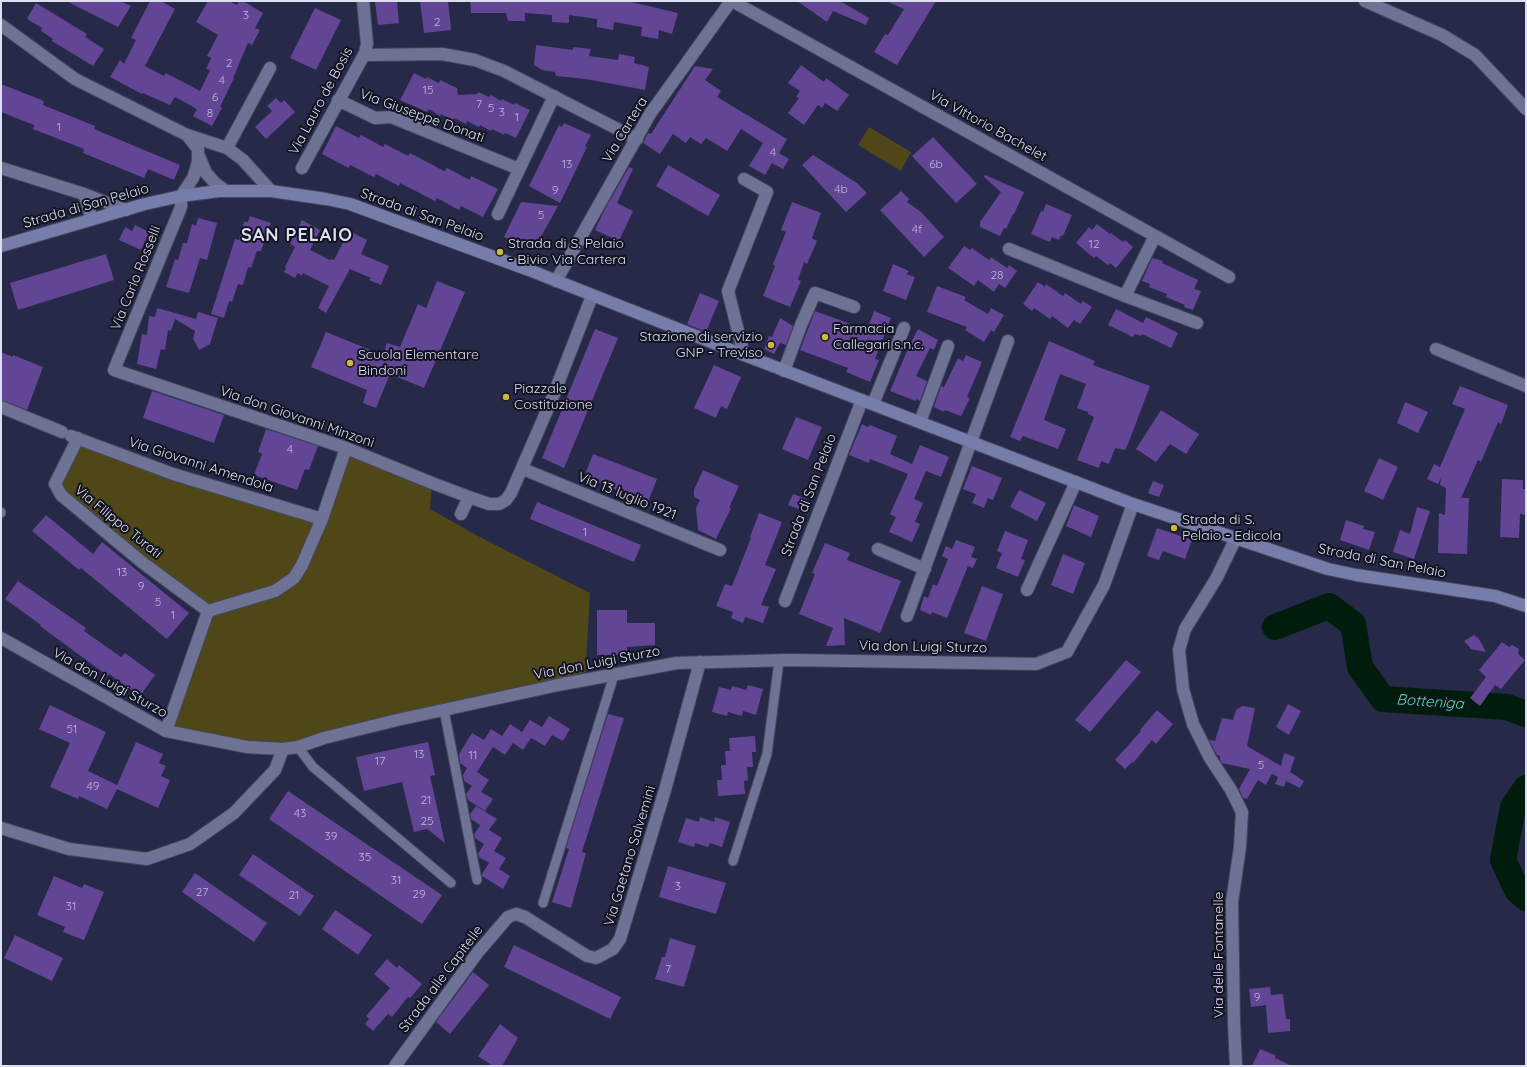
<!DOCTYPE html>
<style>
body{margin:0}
#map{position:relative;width:1527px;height:1067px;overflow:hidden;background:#262947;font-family:Quicksand,sans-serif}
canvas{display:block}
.frame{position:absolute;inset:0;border:2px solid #dcdff2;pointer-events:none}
</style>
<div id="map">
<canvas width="1527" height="1067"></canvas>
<div class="frame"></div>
</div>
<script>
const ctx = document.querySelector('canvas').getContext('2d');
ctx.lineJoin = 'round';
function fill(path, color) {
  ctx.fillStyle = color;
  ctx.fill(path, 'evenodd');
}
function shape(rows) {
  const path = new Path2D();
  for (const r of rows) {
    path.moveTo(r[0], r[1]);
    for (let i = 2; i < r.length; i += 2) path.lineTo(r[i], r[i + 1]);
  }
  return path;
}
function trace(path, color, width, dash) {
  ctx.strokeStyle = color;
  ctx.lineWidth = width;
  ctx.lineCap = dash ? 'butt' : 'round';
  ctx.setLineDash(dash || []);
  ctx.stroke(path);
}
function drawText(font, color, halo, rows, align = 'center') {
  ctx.font = font + ' Quicksand,sans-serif';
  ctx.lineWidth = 4;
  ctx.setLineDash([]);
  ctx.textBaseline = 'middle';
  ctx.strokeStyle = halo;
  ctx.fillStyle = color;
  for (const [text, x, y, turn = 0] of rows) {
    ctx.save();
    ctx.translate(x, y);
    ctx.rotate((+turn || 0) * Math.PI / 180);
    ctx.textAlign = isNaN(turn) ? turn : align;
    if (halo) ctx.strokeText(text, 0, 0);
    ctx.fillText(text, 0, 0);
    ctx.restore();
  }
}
const green = shape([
 [869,127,911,152,901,171,858,145],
 [78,438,320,519,346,448,432,483,430,509,476,535,590,593,585,680,283,749,166,731,208,611,55,484]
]);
const river = shape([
 [1275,627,1329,606,1353,624,1360,667,1383,699,1507,707,1526,714],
 [1526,788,1513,807,1503,860,1517,890,1526,898]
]);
const building = shape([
 [66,1,120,1,131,6,118,27],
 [150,1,161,1,175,9,145,66,164,76,166,73,200,91,210,70,206,69,211,58,207,56,218,35,196,22,208,1,229,1,237,5,239,1,243,1,263,13,255,28,260,30,252,45,248,43,233,78,234,78,220,107,222,108,212,126,193,116,197,109,175,97,170,105,143,93,142,94,110,77,120,60,124,64,136,40,131,38],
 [375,1,397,1,399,23,378,25],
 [420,1,448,1,451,30,424,33],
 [470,1,627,1,678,13,672,34,659,30,658,39,641,36,642,27,614,22,613,30,597,27,597,19,569,15,569,23,552,22,552,15,525,13,525,21,508,21,506,13,471,13],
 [797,1,840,1,869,18,866,25,833,11,827,22],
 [886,1,936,1,897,65,874,52,885,34,888,35,904,9],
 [36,3,87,34,85,37,104,49,93,66,52,41,53,39,41,31,42,28,27,19],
 [315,8,341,20,316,70,290,58],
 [536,45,573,50,573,47,591,49,589,56,618,60,619,54,635,57,634,63,649,67,645,90,586,79,556,76,555,72,542,70,534,65],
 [801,65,824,82,826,78,849,95,837,111,825,103,822,108,818,105,804,125,788,113,799,98,796,97,800,91,788,83],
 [695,66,713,69,705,80,721,91,717,97,787,139,779,153,789,159,783,169,772,163,765,175,749,166,763,143,741,129,727,151,706,138,701,144,690,137,686,143,673,134,660,154,643,143,648,133,651,134],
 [414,73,426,79,427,77,439,83,440,80,457,88,458,95,477,94,478,92,489,97,491,95,501,101,502,99,514,105,515,103,530,110,516,138,505,133,504,135,492,129,491,131,480,125,479,127,467,121,466,124,454,118,453,120,441,114,440,116,429,109,427,112,400,100],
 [1,84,44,101,43,105,95,126,94,129,180,165,174,180,148,169,144,178,83,153,84,149,33,129,34,125,1,112],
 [276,98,281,103,284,100,295,112,266,139,255,127,272,111,267,106],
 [564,123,591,135,585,146,587,147,560,203,529,186,559,125,562,127],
 [336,126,359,138,361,135,383,147,385,144,408,156,410,153,444,171,447,168,470,180,471,176,498,189,483,217,461,206,459,210,437,198,435,201,400,183,399,186,376,174,374,177,350,165,349,168,322,154],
 [933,137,977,184,956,203,912,156],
 [813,155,857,183,867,193,846,212,802,165],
 [668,165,720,195,708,216,656,186],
 [629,167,633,169,617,203,633,211,619,241,595,230,605,209],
 [985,175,1024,192,1014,214,1013,214,1006,229,1004,228,1000,236,980,227,980,222,1001,192,984,177],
 [901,191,909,199,907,202,921,212,944,237,924,257,880,210],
 [521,202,558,206,533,251,504,237],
 [792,202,821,213,812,238,817,241,807,264,804,262,798,280,801,281,790,307,763,296,775,266,773,264,786,232,781,230],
 [1046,204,1072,215,1063,236,1061,235,1059,240,1052,237,1050,242,1031,234,1041,211,1043,212],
 [250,216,271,223,261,251,257,251,251,268,248,267,243,285,238,284,232,302,229,301,224,318,211,314,235,239,239,240,244,222,248,222],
 [198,218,217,223,207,260,200,258,189,293,166,287,175,259,178,260,183,243,187,243,192,224,196,226],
 [302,220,320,230,310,250,330,260,331,259,334,260,349,231,367,240,361,254,389,266,381,285,369,280,371,278,350,269,326,313,318,308,329,286,303,273,302,276,298,273,295,278,284,272,286,268,285,267,295,247,290,244],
 [1097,224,1110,234,1111,233,1123,242,1125,240,1133,247,1116,268,1110,263,1108,265,1096,256,1094,258,1076,243,1089,227,1092,230],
 [135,225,149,232,141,250,119,240,125,227,132,231],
 [964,246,970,250,972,248,989,260,991,257,1007,268,1009,265,1017,271,1005,288,999,284,994,292,978,280,974,286,948,268],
 [106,254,114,280,18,310,10,283],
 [1152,258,1163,261,1162,263,1198,280,1194,289,1201,291,1193,310,1184,307,1185,305,1166,297,1167,294,1149,287,1150,284,1142,281],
 [893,264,909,271,906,274,915,277,906,300,883,291],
 [437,281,465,292,424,388,390,374,376,408,363,403,367,390,311,367,326,332,383,355,387,343,400,347,418,304,426,308],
 [1038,282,1045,287,1046,284,1063,296,1065,293,1081,304,1083,301,1092,307,1080,324,1074,320,1068,328,1052,316,1050,319,1034,308,1032,311,1023,304],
 [937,286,966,297,964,300,988,314,991,308,1004,315,994,332,991,330,984,342,965,330,967,327,927,312],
 [700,293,719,301,706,332,687,324],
 [157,308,196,319,198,312,218,318,210,344,199,350,193,339,195,331,175,319,171,331,168,330,165,350,161,349,156,369,137,364,142,334,147,335,149,316,155,317],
 [1116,309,1143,323,1146,317,1178,333,1171,348,1142,334,1141,336,1135,334,1133,337,1108,325],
 [815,311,867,330,874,311,891,318,875,359,879,360,870,382,846,372,848,368,800,350],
 [780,318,793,326,786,345,780,343,774,354,764,349,769,336,772,337],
 [595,329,618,338,564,468,542,458],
 [918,329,938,340,934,350,930,348,916,376,927,381,920,401,916,399,916,401,890,391,907,351],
 [1049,341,1095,361,1093,365,1150,386,1128,444,1125,450,1115,448,1109,464,1101,461,1099,468,1077,460,1094,417,1088,414,1088,412,1077,408,1086,384,1060,374,1044,420,1066,429,1058,449,1023,436,1020,441,1010,437],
 [1,352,13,357,13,355,43,367,27,410,1,400],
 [966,355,982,362,967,397,970,398,961,416,945,410,944,412,934,407,941,386,944,387,958,358,963,361],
 [714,365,741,377,727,409,721,406,716,418,694,408],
 [1460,386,1508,405,1501,424,1498,422,1481,462,1478,460,1461,498,1469,498,1467,554,1438,553,1439,513,1445,515,1446,488,1440,485,1441,478,1438,484,1427,479,1434,464,1440,467,1465,409,1452,404],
 [152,391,224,415,214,443,143,418],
 [1405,402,1428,412,1418,433,1397,423],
 [1161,410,1199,434,1186,454,1170,444,1156,462,1136,449],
 [796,417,822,427,808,460,782,449],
 [862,424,868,427,870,425,897,436,890,454,912,464,920,445,949,457,941,477,926,471,914,499,923,503,915,522,920,524,912,542,889,532,896,517,890,514,908,474,870,459,869,463,849,455],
 [266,429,318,446,309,470,305,469,297,490,254,475,262,454,258,452],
 [593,454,657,479,648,502,584,477],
 [1379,458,1398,467,1383,500,1364,491],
 [972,466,1002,478,993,500,988,498,984,508,972,503,976,494,963,489],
 [703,470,739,486,729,508,731,508,716,539,698,530,696,508,700,500,694,497,694,490],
 [1502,479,1523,480,1523,489,1526,489,1525,515,1520,514,1519,538,1500,537],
 [1153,481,1164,485,1159,497,1148,493],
 [1019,490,1046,503,1037,521,1010,507],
 [793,494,806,499,801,510,788,505],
 [537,502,641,545,634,562,530,519],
 [1074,505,1099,516,1091,537,1066,526],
 [1417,507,1430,511,1414,559,1393,552,1400,530,1410,534],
 [759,513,782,522,765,565,776,569,761,605,769,607,763,623,745,617,743,623,731,618,733,612,716,606,725,584,732,586,751,538,750,537],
 [46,515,93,554,102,542,189,613,167,639,81,568,79,570,32,531],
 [1346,520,1364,526,1363,529,1375,532,1369,550,1340,540],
 [1157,528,1192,540,1185,559,1163,551,1159,560,1147,556],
 [1005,531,1028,540,1021,559,1025,560,1018,577,996,568,1002,553,997,551],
 [956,540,975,547,971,557,977,559,973,568,968,566,947,618,932,612,931,615,920,610,924,596,928,598,933,584,937,586,948,559,942,556,946,546,952,549],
 [825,543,850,553,847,560,901,581,880,633,844,618,845,645,826,646,833,628,799,614,815,574,812,573],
 [1063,554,1085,563,1073,594,1051,585],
 [18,581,86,628,84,631,121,657,125,653,155,675,140,696,109,674,108,676,40,626,41,625,5,599],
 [982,586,1003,594,986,641,964,633],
 [597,610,627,610,627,623,655,623,655,645,627,647,627,655,597,655],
 [1474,635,1479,639,1486,652,1471,649,1464,641],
 [1502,642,1509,647,1512,645,1519,649,1518,654,1525,660,1501,689,1495,685,1480,706,1470,698,1486,677,1479,670],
 [1126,660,1141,672,1090,732,1075,720],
 [748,685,763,689,756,715,743,711,742,716,728,712,727,716,712,712,719,687,731,690,732,686,746,690],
 [1288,704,1301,711,1289,735,1276,727],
 [50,705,106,732,88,771,117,785,136,742,163,754,159,763,166,766,161,776,170,780,158,808,117,789,107,809,79,796,78,799,50,787,70,743,39,729],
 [1242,706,1255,708,1247,746,1281,766,1284,753,1295,757,1290,772,1304,781,1300,788,1286,781,1284,787,1275,784,1278,777,1272,774,1266,785,1258,780,1247,799,1243,798,1239,789,1250,769,1222,763,1220,760,1220,756,1217,755,1209,740,1215,741,1222,718,1233,720,1236,710],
 [1157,710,1173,724,1156,744,1152,740,1133,763,1132,762,1125,769,1115,760,1141,731,1140,730],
 [608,714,624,718,582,852,586,853,571,908,552,902,569,849,566,848],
 [549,716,570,729,563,741,552,735,545,746,531,738,523,750,513,743,505,755,493,747,477,772,489,780,481,792,493,799,485,811,468,800,466,794,472,786,464,781,463,775,467,768,460,763,459,754,472,733,484,740,491,729,502,736,510,724,522,732,530,720,542,727],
 [755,736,756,752,752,752,753,767,747,767,748,780,744,781,745,794,718,796,717,780,722,780,721,765,726,765,725,751,730,751,729,738],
 [428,742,435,775,430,776,445,843,427,829,414,832,402,782,364,791,356,757],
 [288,791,442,895,422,924,269,819],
 [476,806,497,819,489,830,502,838,494,851,506,858,499,869,510,876,503,889,482,876,482,874,489,863,479,857,478,854,484,844,475,838,474,835,480,825,471,819,470,814],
 [700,817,714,822,715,817,730,822,722,847,710,843,708,847,695,843,694,847,678,842,686,818,699,822],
 [253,854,314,896,300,916,239,875],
 [668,866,726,883,716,914,659,897],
 [195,873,267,923,254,942,182,892],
 [54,876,82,888,84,884,104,892,84,940,63,932,65,927,37,915],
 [335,910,372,935,358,955,322,929],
 [15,935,63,958,52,981,4,958],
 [670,938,696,946,684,987,655,979,662,957,665,957],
 [514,945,621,997,610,1019,504,967],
 [387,959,397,968,399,965,422,984,410,998,408,997,392,1017,388,1014,373,1031,365,1024,369,1019,366,1016,390,988,374,974],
 [473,972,489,985,450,1034,436,1022],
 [1270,987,1271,995,1283,994,1286,1019,1290,1019,1290,1031,1268,1033,1266,1005,1251,1007,1249,989],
 [500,1024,518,1038,502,1066,493,1066,478,1056],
 [1260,1049,1275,1055,1275,1058,1292,1066,1252,1066]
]);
const lane = shape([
 [1,513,1,512],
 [444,710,477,880],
 [298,747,313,767,451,883],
 [733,861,767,754,779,661],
 [543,903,614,675]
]);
const street = shape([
 [732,1,1229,277],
 [1365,1,1442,35,1475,55,1526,109],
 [1,25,75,79,187,135,227,148,243,160,271,191],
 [365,53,368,55,442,54,475,60,504,71,637,139],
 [338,100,375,118,391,117,519,169],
 [187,135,198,149,198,161,196,169,193,178,181,196,181,207,114,370,346,448,432,483,469,497],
 [227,148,270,68],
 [199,156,206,173,215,183,226,191],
 [1,168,84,194,126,210],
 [302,168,365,53,367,44,363,1],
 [84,194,92,219],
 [498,214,554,96],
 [1009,249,1125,296,1197,323],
 [556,281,650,114,731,1],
 [1125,296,1155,236],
 [1436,349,1526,386],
 [744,355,728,291,767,192,744,179],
 [784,371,801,325,815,293,854,307],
 [873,404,904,328],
 [1,407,62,432],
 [920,422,948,346],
 [71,436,173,474,322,519],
 [78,438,55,484,61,495,143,563,208,611],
 [523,469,720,550],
 [461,514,469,497,489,504,499,504,506,500,511,493,552,399,592,296],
 [878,549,925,569],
 [1027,590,1076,482],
 [785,601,862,400],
 [907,616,1008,341],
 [1,638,166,731,247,747,283,749,298,747,324,738,397,720,563,684,677,663,790,660,1036,664,1067,652,1104,585,1133,504],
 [166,731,208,611,275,591,294,578,302,565,322,519,346,448],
 [1,828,69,849,147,859,190,844,234,813,275,770,283,749],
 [395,1066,478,952,508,917,516,914,525,917,587,956,596,958,613,949,620,939,665,790,700,662],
 [1236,1066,1234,1023,1232,902,1240,847,1242,812,1231,790,1210,758,1193,724,1183,689,1179,650,1185,629,1216,579,1236,538]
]);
const secondary = shape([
 [1,246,145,204,181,196,219,191,271,191,326,199,350,204,529,270,744,355,1133,504,1328,569,1356,575,1495,596,1526,606]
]);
const markers = [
 [500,252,4,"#d0b837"],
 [825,337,4,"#d0b837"],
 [771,345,4,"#d0b837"],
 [350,363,4,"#d0b837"],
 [506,397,4,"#d0b837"],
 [1174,528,4,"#d0b837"]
];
const numberNames = [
 ["3",246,15],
 ["2",437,22],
 ["2",229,63],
 ["4",222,80],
 ["15",428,90],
 ["6",215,97],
 ["7",479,104],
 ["5",491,108],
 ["3",502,112],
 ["8",210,113],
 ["1",517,117],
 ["1",59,127],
 ["4",773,152],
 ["13",567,164],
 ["6b",936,164],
 ["4b",841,189],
 ["9",555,190],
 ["5",541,215],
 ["4f",917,229],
 ["12",1094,244],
 ["28",997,275],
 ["4",290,449],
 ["1",585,532],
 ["13",122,572],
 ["9",141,586],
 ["5",158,602],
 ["1",173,615],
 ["51",72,729],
 ["13",419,754],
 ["11",473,755],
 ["17",380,761],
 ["5",1261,765],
 ["49",93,786],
 ["21",426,800],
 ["43",300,813],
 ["25",427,821],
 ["39",331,836],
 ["35",365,857],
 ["31",396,880],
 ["3",678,886],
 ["27",202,892],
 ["29",419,894],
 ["21",294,895],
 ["31",71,906],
 ["7",668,969],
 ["9",1257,997]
];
const streetNames = [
 ["Via Lauro de Bosis",321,101,-62],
 ["Via Giuseppe Donati",422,116,20],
 ["Via Vittorio Bachelet",988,126,29],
 ["Via Cartera",625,130,-59],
 ["Strada di San Pelaio",86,206,-16],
 ["Strada di San Pelaio",422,215,20],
 ["Via Carlo Rosselli",136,278,-68],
 ["Via don Giovanni Minzoni",297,417,19],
 ["Via Giovanni Amendola",201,465,18],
 ["Strada di San Pelaio",809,495,-69],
 ["Via 13 luglio 1921",627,496,22],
 ["Via Filippo Turati",118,522,39],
 ["Strada di San Pelaio",1382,561,11],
 ["Via don Luigi Sturzo",923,647,1],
 ["Via don Luigi Sturzo",597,663,-11],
 ["Via don Luigi Sturzo",110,683,29],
 ["Via Gaetano Salvemini",630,856,-73],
 ["Via delle Fontanelle",1219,955,-90],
 ["Strada alle Capitelle",441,979,-53]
];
const poiNames = [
 ["Strada di S. Pelaio",508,244],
 ["- Bivio Via Cartera",508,260],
 ["Farmacia",833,329],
 ["Callegari s.n.c.",833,345],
 ["Stazione di servizio",763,337,"right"],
 ["GNP - Treviso",763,353,"right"],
 ["Scuola Elementare",358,355],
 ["Bindoni",358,371],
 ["Piazzale",514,389],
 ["Costituzione",514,405],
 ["Strada di S.",1182,520],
 ["Pelaio - Edicola",1182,536]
];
const waterNames = [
 ["Botteniga",1430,702,4]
];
const districtNames = [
 ["SAN PELAIO",297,236]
];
fill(green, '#504718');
trace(river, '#001c0c', 26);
fill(building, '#634596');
trace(lane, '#45475f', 11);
trace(street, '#45475f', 14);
trace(secondary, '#45475f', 14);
trace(lane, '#6e7395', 9);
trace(street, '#6e7395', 12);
trace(secondary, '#777daa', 12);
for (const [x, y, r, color] of markers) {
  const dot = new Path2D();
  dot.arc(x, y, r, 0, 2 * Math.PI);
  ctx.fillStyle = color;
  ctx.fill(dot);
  trace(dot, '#121321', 1.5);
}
drawText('12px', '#beb8db', null, numberNames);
drawText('14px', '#dcdff2', '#121321', streetNames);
drawText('14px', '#dcdff2', '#121321', poiNames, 'left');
drawText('italic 15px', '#4fdf99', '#121321', waterNames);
ctx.letterSpacing = '1px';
drawText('bold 18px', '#dcdff2', '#121321', districtNames);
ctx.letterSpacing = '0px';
</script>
